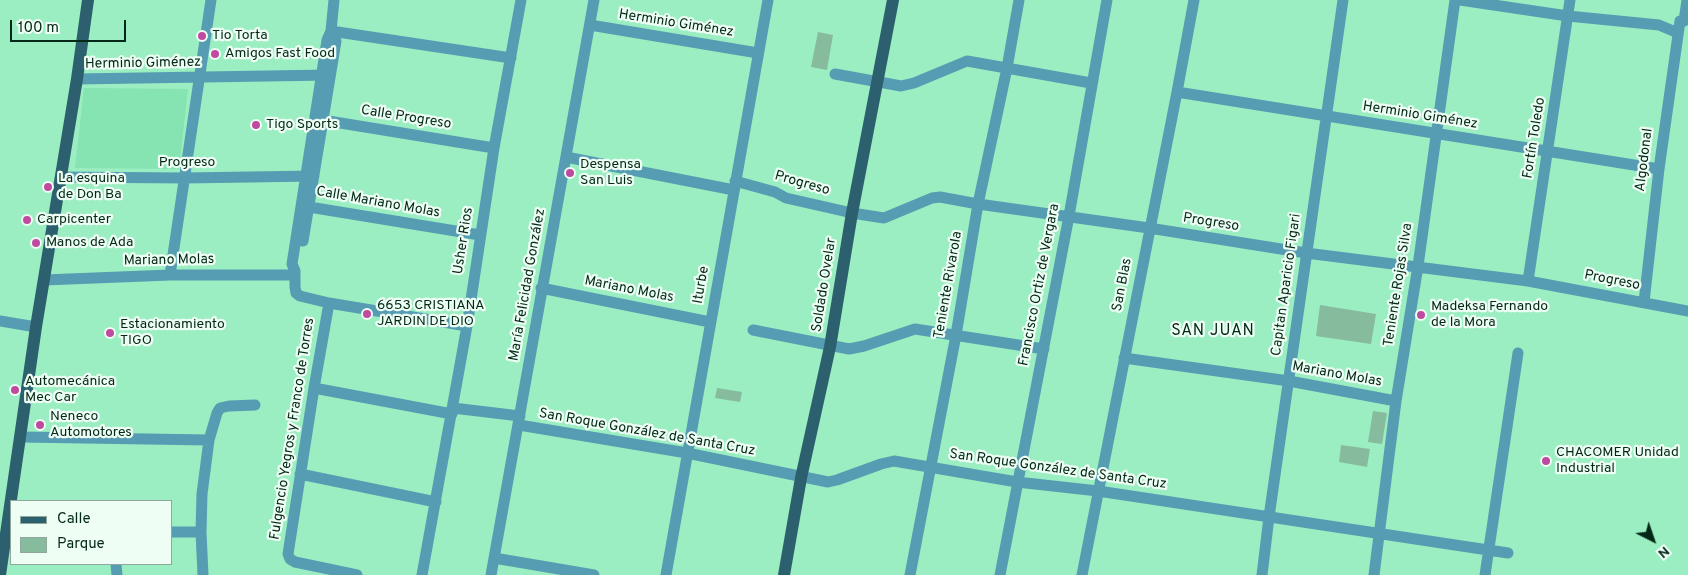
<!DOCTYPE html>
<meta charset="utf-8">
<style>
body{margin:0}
#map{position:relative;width:1688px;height:575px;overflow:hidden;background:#9beec1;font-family:Overpass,sans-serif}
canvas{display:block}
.legend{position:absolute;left:10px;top:500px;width:162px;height:65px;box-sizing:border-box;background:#eefef4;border:1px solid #90a89c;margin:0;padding:6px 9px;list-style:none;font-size:15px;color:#042818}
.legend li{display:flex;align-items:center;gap:10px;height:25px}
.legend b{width:25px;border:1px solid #90a89c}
.north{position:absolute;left:1628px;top:515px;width:50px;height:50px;-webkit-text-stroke:4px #eefef4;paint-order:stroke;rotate:139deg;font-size:14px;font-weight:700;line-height:20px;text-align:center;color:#042818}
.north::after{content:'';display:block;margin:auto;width:18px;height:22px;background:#042818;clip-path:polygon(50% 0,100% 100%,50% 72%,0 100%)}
.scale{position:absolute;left:10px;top:20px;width:116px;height:22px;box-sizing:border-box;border:2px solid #042818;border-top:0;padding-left:6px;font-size:15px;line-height:18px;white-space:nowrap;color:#042818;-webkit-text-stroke:4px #eefef4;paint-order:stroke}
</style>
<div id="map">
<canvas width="1688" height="575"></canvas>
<ul class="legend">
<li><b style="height:6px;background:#2d606e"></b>Calle</li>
<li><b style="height:14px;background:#87bb9e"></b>Parque</li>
</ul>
<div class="north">N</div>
<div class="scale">100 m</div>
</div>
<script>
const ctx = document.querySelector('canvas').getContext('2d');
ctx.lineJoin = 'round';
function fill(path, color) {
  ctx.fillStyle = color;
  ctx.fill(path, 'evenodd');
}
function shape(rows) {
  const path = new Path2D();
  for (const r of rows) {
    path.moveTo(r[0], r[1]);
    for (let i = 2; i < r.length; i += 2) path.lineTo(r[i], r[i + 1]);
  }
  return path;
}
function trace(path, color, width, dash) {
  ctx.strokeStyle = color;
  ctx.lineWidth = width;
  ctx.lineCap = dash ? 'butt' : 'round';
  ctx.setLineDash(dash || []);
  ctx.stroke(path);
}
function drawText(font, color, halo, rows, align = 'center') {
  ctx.font = font + ' Overpass,sans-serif';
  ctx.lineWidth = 4.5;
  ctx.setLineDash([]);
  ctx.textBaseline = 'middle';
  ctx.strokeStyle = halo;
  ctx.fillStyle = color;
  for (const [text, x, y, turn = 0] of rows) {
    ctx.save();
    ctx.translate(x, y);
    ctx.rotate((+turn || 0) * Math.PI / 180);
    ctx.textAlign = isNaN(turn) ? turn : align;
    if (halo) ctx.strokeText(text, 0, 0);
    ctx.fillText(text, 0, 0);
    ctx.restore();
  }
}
const built = shape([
 [84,88,188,89,179,169,75,168]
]);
const green = shape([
 [818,32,833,35,827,70,811,67],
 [1320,305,1376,314,1371,344,1316,336],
 [717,388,742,392,740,402,715,398],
 [1373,411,1387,413,1382,444,1368,442],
 [1341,445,1370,449,1367,467,1339,462]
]);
const minor = shape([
 [334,0,331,31,327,40,292,264,295,271,295,287,296,293,300,296,329,303,467,326],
 [1460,0,1568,16,1659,25,1678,33],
 [1684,21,1687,0],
 [590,25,758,53],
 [331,31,511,58],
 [835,74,901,86,914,83,967,61,1091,83],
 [77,79,330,75],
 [1177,92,1659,169],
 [316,119,494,148],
 [566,157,734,190],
 [61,177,185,178,314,176],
 [735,181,775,192,786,198,852,213,884,218,932,198,940,197,978,204,1149,228,1306,253,1528,281,1688,311],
 [303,206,480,235],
 [303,241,336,41,331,34],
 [170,275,211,0],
 [44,280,170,275,295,275],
 [1528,281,1570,0],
 [541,288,710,322],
 [1644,302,1659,169,1680,21],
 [329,303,314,388,288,554,290,559,295,562,357,575],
 [0,321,36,327],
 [753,330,849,349,864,346,915,329,1044,349],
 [1124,358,1289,381,1396,401],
 [314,388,452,414],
 [453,408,520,416],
 [519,425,687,453,828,482,837,480,881,464,894,461,1017,482,1098,491,1508,553],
 [21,437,209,440],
 [300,474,436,502],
 [171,532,201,532],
 [494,558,594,575],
 [116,564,117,575],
 [203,575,201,532,202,494,209,440,217,413,220,408,229,406,255,405],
 [422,575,467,326,494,148,521,0],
 [491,575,594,0],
 [666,575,768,0],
 [910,575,956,335,978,204,1007,68,1019,0],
 [1000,575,1069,216,1107,0],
 [1082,575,1177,92,1194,0],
 [1262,575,1269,517,1343,0],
 [1374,575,1396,401,1418,266,1455,0],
 [1485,575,1518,353]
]);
const major = shape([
 [0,575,36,327,77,79,88,0],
 [784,575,801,478,830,347,852,213,893,0]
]);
const markers = [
 [202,36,5,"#c14aa1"],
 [215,54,5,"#c14aa1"],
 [256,125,5,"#c14aa1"],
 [570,173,5,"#c14aa1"],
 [48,187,5,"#c14aa1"],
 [27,220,5,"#c14aa1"],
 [36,243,5,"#c14aa1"],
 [367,314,5,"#c14aa1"],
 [1421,315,5,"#c14aa1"],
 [110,333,5,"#c14aa1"],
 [15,390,5,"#c14aa1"],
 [40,425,5,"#c14aa1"],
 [1546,461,5,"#c14aa1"]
];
const streetNames = [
 ["Herminio Giménez",676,24,9],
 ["Herminio Giménez",143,64,-1],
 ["Herminio Giménez",1420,116,9],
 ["Calle Progreso",406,118,9],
 ["Fortín Toledo",1535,138,-81],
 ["Algodonal",1645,160,-83],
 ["Progreso",187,163],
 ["Progreso",802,184,16],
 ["Calle Mariano Molas",378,203,10],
 ["Progreso",1211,223,9],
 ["Usher Rios",464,241,-81],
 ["Mariano Molas",169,261,-1],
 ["Progreso",1612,281,11],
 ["María Felicidad González",528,285,-80],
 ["Iturbe",702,285,-80],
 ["Soldado Ovelar",825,285,-81],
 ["Teniente Rivarola",949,285,-80],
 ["Francisco Ortiz de Vergara",1040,285,-79],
 ["San Blas",1123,285,-79],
 ["Capitan Aparicio Figari",1287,285,-82],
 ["Teniente Rojas Silva",1399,285,-81],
 ["Mariano Molas",629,290,11],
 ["Mariano Molas",1337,375,10],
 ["Fulgencio Yegros y Franco de Torres",293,429,-81],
 ["San Roque González de Santa Cruz",647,433,10],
 ["San Roque González de Santa Cruz",1058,470,8]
];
const poiNames = [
 ["Tio Torta",212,36],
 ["Amigos Fast Food",225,54],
 ["Tigo Sports",266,125],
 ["Despensa",580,165],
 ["San Luis",580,181],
 ["La esquina",58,179],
 ["de Don Ba",58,195],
 ["Carpicenter",37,220],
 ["Manos de Ada",46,243],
 ["6653 CRISTIANA",377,306],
 ["JARDIN DE DIO",377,322],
 ["Madeksa Fernando",1431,307],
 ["de la Mora",1431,323],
 ["Estacionamiento",120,325],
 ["TIGO",120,341],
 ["Automecánica",25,382],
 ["Mec Car",25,398],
 ["Neneco",50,417],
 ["Automotores",50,433],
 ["CHACOMER Unidad",1556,453],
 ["Industrial",1556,469]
];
const quarterNames = [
 ["SAN JUAN",1213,332]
];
fill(built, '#86e3b2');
fill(green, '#87bb9e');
trace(minor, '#569db3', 11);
trace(major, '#2d606e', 12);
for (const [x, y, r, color] of markers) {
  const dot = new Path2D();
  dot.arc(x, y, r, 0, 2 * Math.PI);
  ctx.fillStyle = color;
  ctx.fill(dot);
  trace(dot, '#eefef4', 2);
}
drawText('14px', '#042818', '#eefef4', streetNames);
drawText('14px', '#042818', '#eefef4', poiNames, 'left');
ctx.letterSpacing = '1px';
drawText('16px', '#042818', '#eefef4', quarterNames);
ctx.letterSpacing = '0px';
</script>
